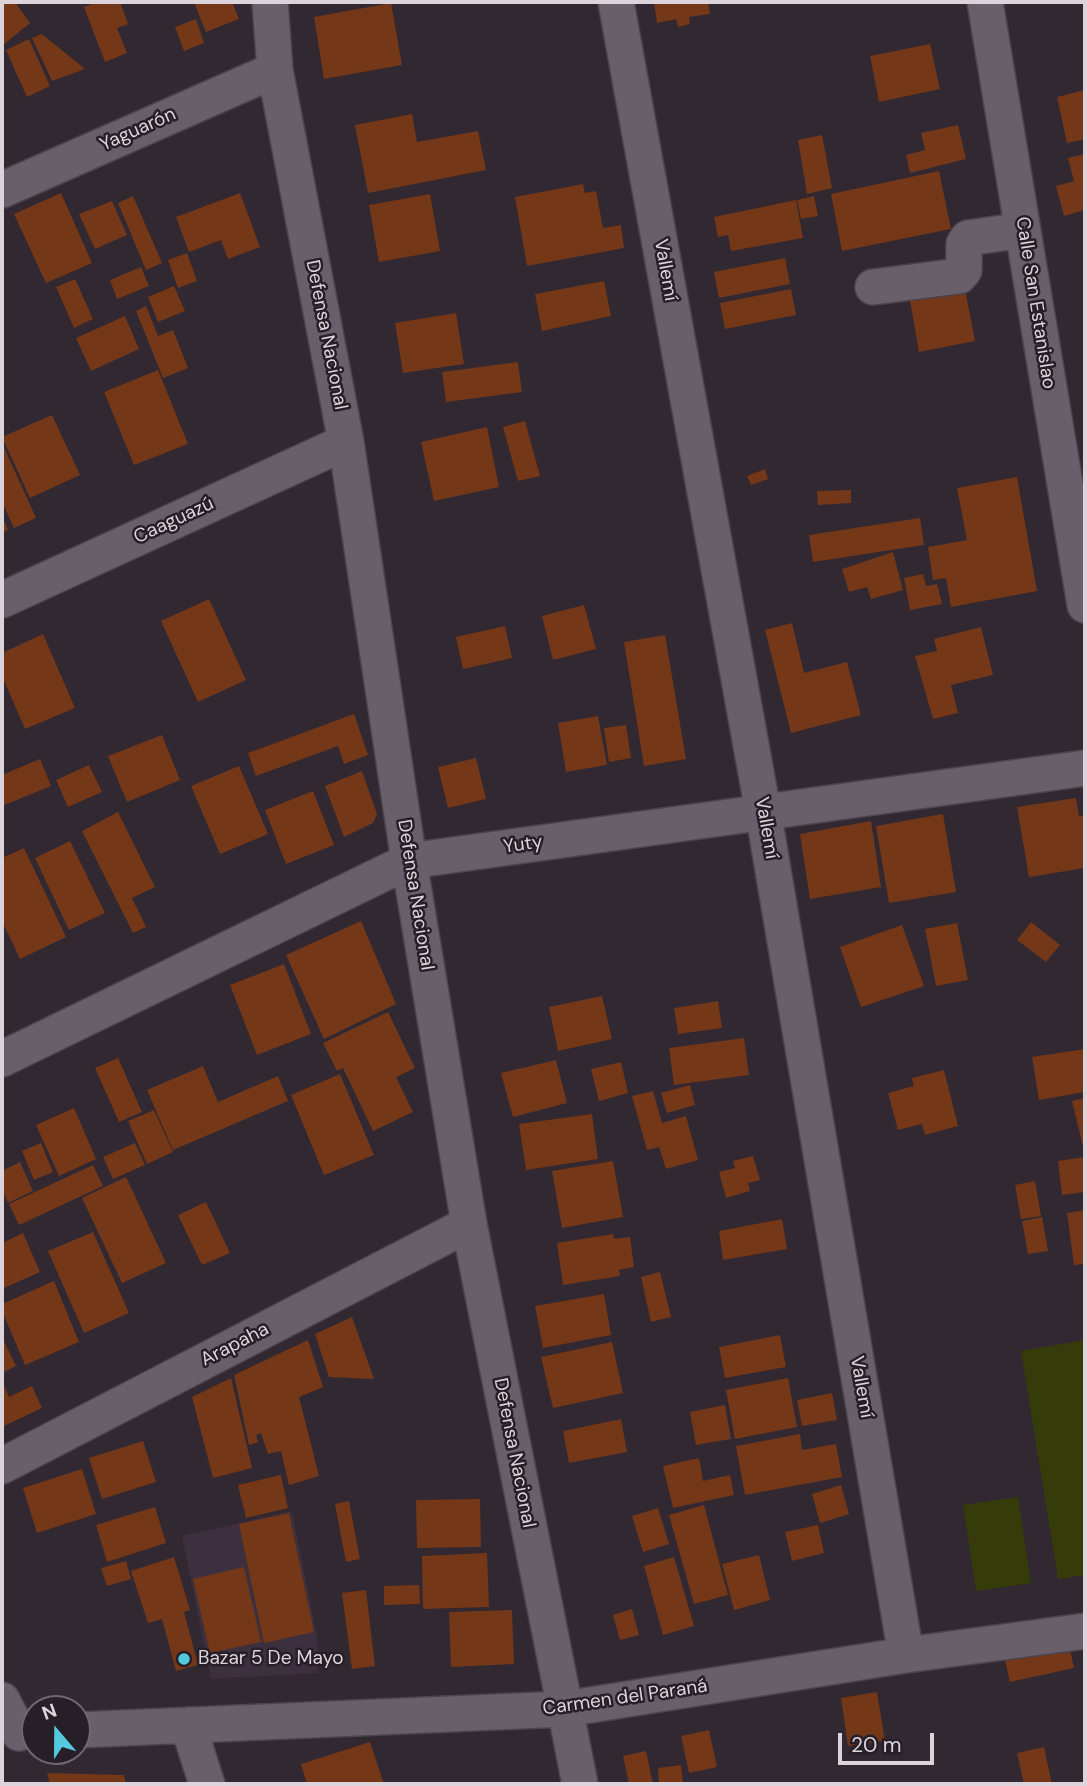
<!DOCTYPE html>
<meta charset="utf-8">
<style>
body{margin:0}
#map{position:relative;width:1087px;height:1786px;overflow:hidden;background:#312832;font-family:"DM Sans",sans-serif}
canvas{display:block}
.frame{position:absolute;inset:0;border:4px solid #dbd5db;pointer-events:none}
.north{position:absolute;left:21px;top:1695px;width:70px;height:70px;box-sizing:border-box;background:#271f28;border:2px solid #6f6870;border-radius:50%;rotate:340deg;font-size:19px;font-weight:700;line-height:28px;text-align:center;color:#dbd5db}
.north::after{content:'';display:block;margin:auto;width:24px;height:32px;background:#54cade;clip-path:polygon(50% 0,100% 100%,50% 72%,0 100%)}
.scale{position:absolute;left:838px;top:1733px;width:96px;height:32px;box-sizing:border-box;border:4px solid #dbd5db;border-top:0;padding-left:9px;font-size:21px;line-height:24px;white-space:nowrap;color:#dbd5db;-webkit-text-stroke:5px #271f28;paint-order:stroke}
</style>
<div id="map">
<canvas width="1087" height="1786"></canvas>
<div class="frame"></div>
<div class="north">N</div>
<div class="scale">20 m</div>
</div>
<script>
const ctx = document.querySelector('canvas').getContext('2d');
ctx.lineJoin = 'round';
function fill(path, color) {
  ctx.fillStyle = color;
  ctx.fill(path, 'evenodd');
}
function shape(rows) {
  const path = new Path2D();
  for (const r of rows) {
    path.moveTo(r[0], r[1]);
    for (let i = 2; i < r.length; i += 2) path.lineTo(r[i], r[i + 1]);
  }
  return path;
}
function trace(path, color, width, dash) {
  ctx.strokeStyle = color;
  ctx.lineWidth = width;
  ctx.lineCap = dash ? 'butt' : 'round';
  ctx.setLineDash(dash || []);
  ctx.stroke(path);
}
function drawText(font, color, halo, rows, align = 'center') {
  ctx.font = font + ' "DM Sans",sans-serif';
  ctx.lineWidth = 5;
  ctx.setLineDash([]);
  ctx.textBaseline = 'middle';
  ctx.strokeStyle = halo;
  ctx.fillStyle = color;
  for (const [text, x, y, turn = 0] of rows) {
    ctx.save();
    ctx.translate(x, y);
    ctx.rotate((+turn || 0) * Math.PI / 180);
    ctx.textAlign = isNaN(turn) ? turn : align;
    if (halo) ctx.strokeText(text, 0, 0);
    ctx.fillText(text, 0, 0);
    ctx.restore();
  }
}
const built = shape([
 [292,1511,317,1636,318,1673,211,1679,182,1536]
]);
const green = shape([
 [1085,1340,1085,1575,1058,1579,1021,1351],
 [1018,1497,1031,1583,976,1591,963,1505]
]);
const building = shape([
 [2,2,15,2,30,23,2,46],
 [98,2,120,2,128,24,117,28,127,53,105,62,84,7],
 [194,2,232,2,239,19,206,32],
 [654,2,708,2,710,14,689,17,690,24,678,27,676,19,657,23],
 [391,3,402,65,324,79,314,17],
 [196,19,204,43,184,51,175,27],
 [42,34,85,69,52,81,32,38],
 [29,39,50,86,27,97,6,50],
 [930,44,940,89,879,102,870,56],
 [1085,90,1085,139,1067,143,1057,97],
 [412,114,417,142,478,131,486,170,368,193,355,125],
 [958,125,966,159,910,173,906,155,925,150,921,133],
 [822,135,832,188,807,194,798,140],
 [1085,154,1085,210,1064,216,1056,186,1074,181,1068,158],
 [939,171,951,229,842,251,831,194],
 [583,184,585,193,596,191,603,228,621,225,624,248,527,266,515,197],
 [61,193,92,263,46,283,14,214],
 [240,193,260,247,228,259,221,240,189,252,176,217],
 [430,194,440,251,379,262,369,205],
 [133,196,162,263,146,270,118,203],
 [814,196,818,216,801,219,797,200],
 [796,200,803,238,731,251,728,235,718,237,714,217],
 [112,201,127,235,95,249,79,214],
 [187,253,197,281,178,288,168,260],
 [785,258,790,284,719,298,714,272],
 [141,267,149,286,117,299,110,280],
 [75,279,93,319,74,328,56,287],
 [604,281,611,316,542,331,535,294],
 [964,284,975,341,919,352,909,295],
 [174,286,185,311,158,322,148,297],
 [791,289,796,315,725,329,720,303],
 [146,306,158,336,173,330,188,368,163,378,136,311],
 [456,313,464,364,403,373,395,323],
 [125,316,139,349,91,371,76,338],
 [518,362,522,392,446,402,442,372],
 [158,370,188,444,134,465,104,392],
 [52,415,80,475,30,498,2,437],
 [525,421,540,476,518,481,503,427],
 [487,427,499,487,434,501,421,442],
 [2,443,36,518,14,528,2,502],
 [765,469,768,479,751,485,747,476],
 [1017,477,1037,591,951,607,946,578,933,580,928,547,967,540,957,488],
 [851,490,851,503,818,505,817,491],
 [2,516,8,530,2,533],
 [920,518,924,545,813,562,809,535],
 [893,552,903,590,871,599,867,587,849,592,842,569],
 [923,574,926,586,937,584,942,604,910,610,904,578],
 [209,599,246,680,198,702,161,621],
 [584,605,596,649,553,660,542,616],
 [792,623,804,673,847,662,861,715,791,733,765,630],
 [505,626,512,658,463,669,456,637],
 [981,627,993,675,951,685,958,713,933,719,915,656,937,651,934,639],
 [43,634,75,708,25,729,2,676,2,653],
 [665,635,686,759,644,766,624,642],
 [354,714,368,755,344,764,338,746,256,776,248,753],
 [598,716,607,765,566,772,558,723],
 [626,725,631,758,609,762,604,728],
 [162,735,180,780,127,802,108,756],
 [476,758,486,799,448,808,438,767],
 [40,759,51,786,2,806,2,775],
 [89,765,102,792,68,807,56,780],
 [239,766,268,834,220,854,191,786],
 [362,771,377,814,373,823,344,837,325,786],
 [313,791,334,845,286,864,265,810],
 [1076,798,1079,816,1085,815,1085,868,1029,877,1017,807],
 [118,812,155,887,132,898,146,927,133,933,82,831],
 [943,814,956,892,889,903,876,826],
 [871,821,881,887,810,899,800,834],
 [70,841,105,913,69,930,35,858],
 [24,848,66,937,20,959,2,921,2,858],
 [361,921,396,1004,324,1039,286,955],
 [1031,922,1060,945,1046,962,1017,940],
 [957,923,968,980,936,986,925,929],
 [902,925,924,986,861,1007,840,947],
 [284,964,311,1034,257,1055,230,985],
 [602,996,612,1039,558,1051,549,1007],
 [718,1001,722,1028,678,1034,674,1008],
 [388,1012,415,1068,396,1077,413,1112,373,1131,343,1068,337,1071,323,1043],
 [744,1038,749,1075,674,1085,669,1048],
 [1085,1049,1085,1092,1039,1100,1032,1057],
 [118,1058,142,1112,119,1122,95,1068],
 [556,1060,567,1103,513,1117,501,1073],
 [621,1062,628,1093,599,1101,591,1069],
 [203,1066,218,1102,278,1076,288,1101,173,1150,147,1090],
 [944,1070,958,1126,925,1135,922,1124,898,1130,888,1093,914,1086,912,1078],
 [340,1074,374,1155,324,1175,291,1095],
 [690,1085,695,1105,667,1113,661,1093],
 [653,1091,662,1123,686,1116,698,1160,666,1169,659,1147,647,1150,632,1096],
 [1085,1098,1085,1151,1084,1151,1072,1101],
 [74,1108,96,1159,59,1176,36,1125],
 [154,1110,173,1152,147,1164,128,1121],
 [592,1114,598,1159,526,1170,519,1124],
 [41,1143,53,1172,34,1180,22,1151],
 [135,1143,145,1165,113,1179,103,1157],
 [753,1156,760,1180,748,1183,750,1191,726,1198,719,1172,735,1168,733,1161],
 [1085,1157,1085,1192,1062,1195,1058,1161],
 [613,1161,623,1217,562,1228,552,1171],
 [20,1162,33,1191,8,1203,2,1189,2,1171],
 [93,1165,103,1186,19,1225,9,1204],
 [126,1177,166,1263,122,1283,82,1198],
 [1035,1181,1041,1216,1021,1219,1015,1185],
 [206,1202,230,1253,202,1265,178,1215],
 [1085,1210,1085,1264,1074,1265,1067,1213],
 [1042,1217,1048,1251,1028,1254,1022,1221],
 [782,1219,787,1249,723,1260,719,1231],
 [93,1232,129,1313,84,1333,48,1251],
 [23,1233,40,1272,2,1289,2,1243],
 [613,1234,614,1239,630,1237,634,1267,619,1270,620,1276,563,1285,557,1243],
 [660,1272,671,1317,651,1322,641,1277],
 [54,1281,79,1342,25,1365,2,1311,2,1304],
 [604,1294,611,1335,543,1348,535,1306],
 [352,1317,374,1379,329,1377,315,1334],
 [780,1335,786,1367,725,1378,719,1347],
 [2,1337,16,1366,2,1373],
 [308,1340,323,1387,299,1397,319,1476,289,1485,281,1451,268,1454,261,1433,256,1435,258,1442,249,1445,234,1375],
 [612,1342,623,1393,553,1408,541,1357],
 [231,1378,252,1468,213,1478,192,1397],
 [788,1378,797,1427,735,1439,726,1390],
 [2,1381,9,1397,32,1386,42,1408,2,1427],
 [832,1393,837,1420,802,1426,797,1400],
 [725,1405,731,1439,696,1445,690,1412],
 [621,1419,627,1452,569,1463,563,1431],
 [800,1434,802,1450,836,1444,842,1477,745,1495,736,1446],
 [143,1441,156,1482,102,1499,89,1458],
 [699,1458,703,1481,730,1475,734,1495,673,1508,663,1466],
 [82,1469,96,1514,37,1533,23,1488],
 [281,1475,288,1508,246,1518,238,1485],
 [841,1485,849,1514,820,1523,812,1494],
 [480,1499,481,1547,417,1548,416,1500],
 [349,1501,360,1559,346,1562,335,1504],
 [704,1505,728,1595,694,1604,669,1515],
 [155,1507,166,1543,107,1562,96,1525],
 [658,1508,669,1544,643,1552,632,1516],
 [289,1513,314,1632,264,1643,239,1524],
 [818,1525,824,1553,792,1561,785,1532],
 [487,1553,489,1607,423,1609,422,1556],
 [759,1555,770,1600,734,1610,722,1564],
 [174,1557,190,1610,184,1612,198,1665,176,1671,162,1619,148,1623,131,1571],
 [674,1557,694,1626,663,1635,644,1566],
 [126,1561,131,1579,107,1586,101,1568],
 [244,1567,261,1642,210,1653,193,1579],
 [419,1585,420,1604,384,1605,384,1586],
 [366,1590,375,1666,352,1669,342,1593],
 [632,1609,639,1635,620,1640,613,1615],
 [512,1610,514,1664,451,1667,449,1612],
 [1069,1645,1074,1668,1010,1682,1005,1660],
 [877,1692,885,1741,848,1746,841,1698],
 [709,1730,717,1767,689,1773,681,1736],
 [370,1742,384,1784,307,1784,301,1764],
 [1044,1747,1052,1784,1024,1784,1017,1753],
 [646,1751,653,1784,629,1784,623,1756],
 [681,1765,683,1784,659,1784,658,1768],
 [47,1773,124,1775,126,1784,50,1784]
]);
const minor = shape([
 [270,2,275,70,346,442,409,861,469,1224,580,1784],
 [616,2,763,811,906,1655],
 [985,2,1085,605],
 [2,190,275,70],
 [873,287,959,276,964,270,964,244,968,238,1023,230],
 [2,600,346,442],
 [2,1059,409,861,1085,768],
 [2,1466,469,1224],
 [2,1700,19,1733],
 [188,1725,207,1784],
 [77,1730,565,1709,906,1655,1085,1631]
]);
const markers = [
 [184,1659,7,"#54cade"]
];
const streetNames = [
 ["Yaguarón",138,130,-24],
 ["Vallemí",665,270,80],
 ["Calle San Estanislao",1035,303,81],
 ["Defensa Nacional",326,335,79],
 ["Caaguazú",174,521,-25],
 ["Vallemí",766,828,80],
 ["Yuty",523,845,-8],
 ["Defensa Nacional",415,895,81],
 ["Arapaha",235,1345,-27],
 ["Vallemí",861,1387,80],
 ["Defensa Nacional",514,1453,79],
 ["Carmen del Paraná",625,1698,-8]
];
const poiNames = [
 ["Bazar 5 De Mayo",198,1659]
];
fill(built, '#3d303e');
fill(green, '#363b0a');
fill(building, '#743717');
trace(minor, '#4b444c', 38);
trace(minor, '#695f6a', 35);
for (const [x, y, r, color] of markers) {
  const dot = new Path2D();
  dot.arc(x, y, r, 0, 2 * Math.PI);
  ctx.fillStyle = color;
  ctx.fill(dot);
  trace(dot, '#271f28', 2.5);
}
drawText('19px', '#dbd5db', '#271f28', streetNames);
drawText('19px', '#dbd5db', '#271f28', poiNames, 'left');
</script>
